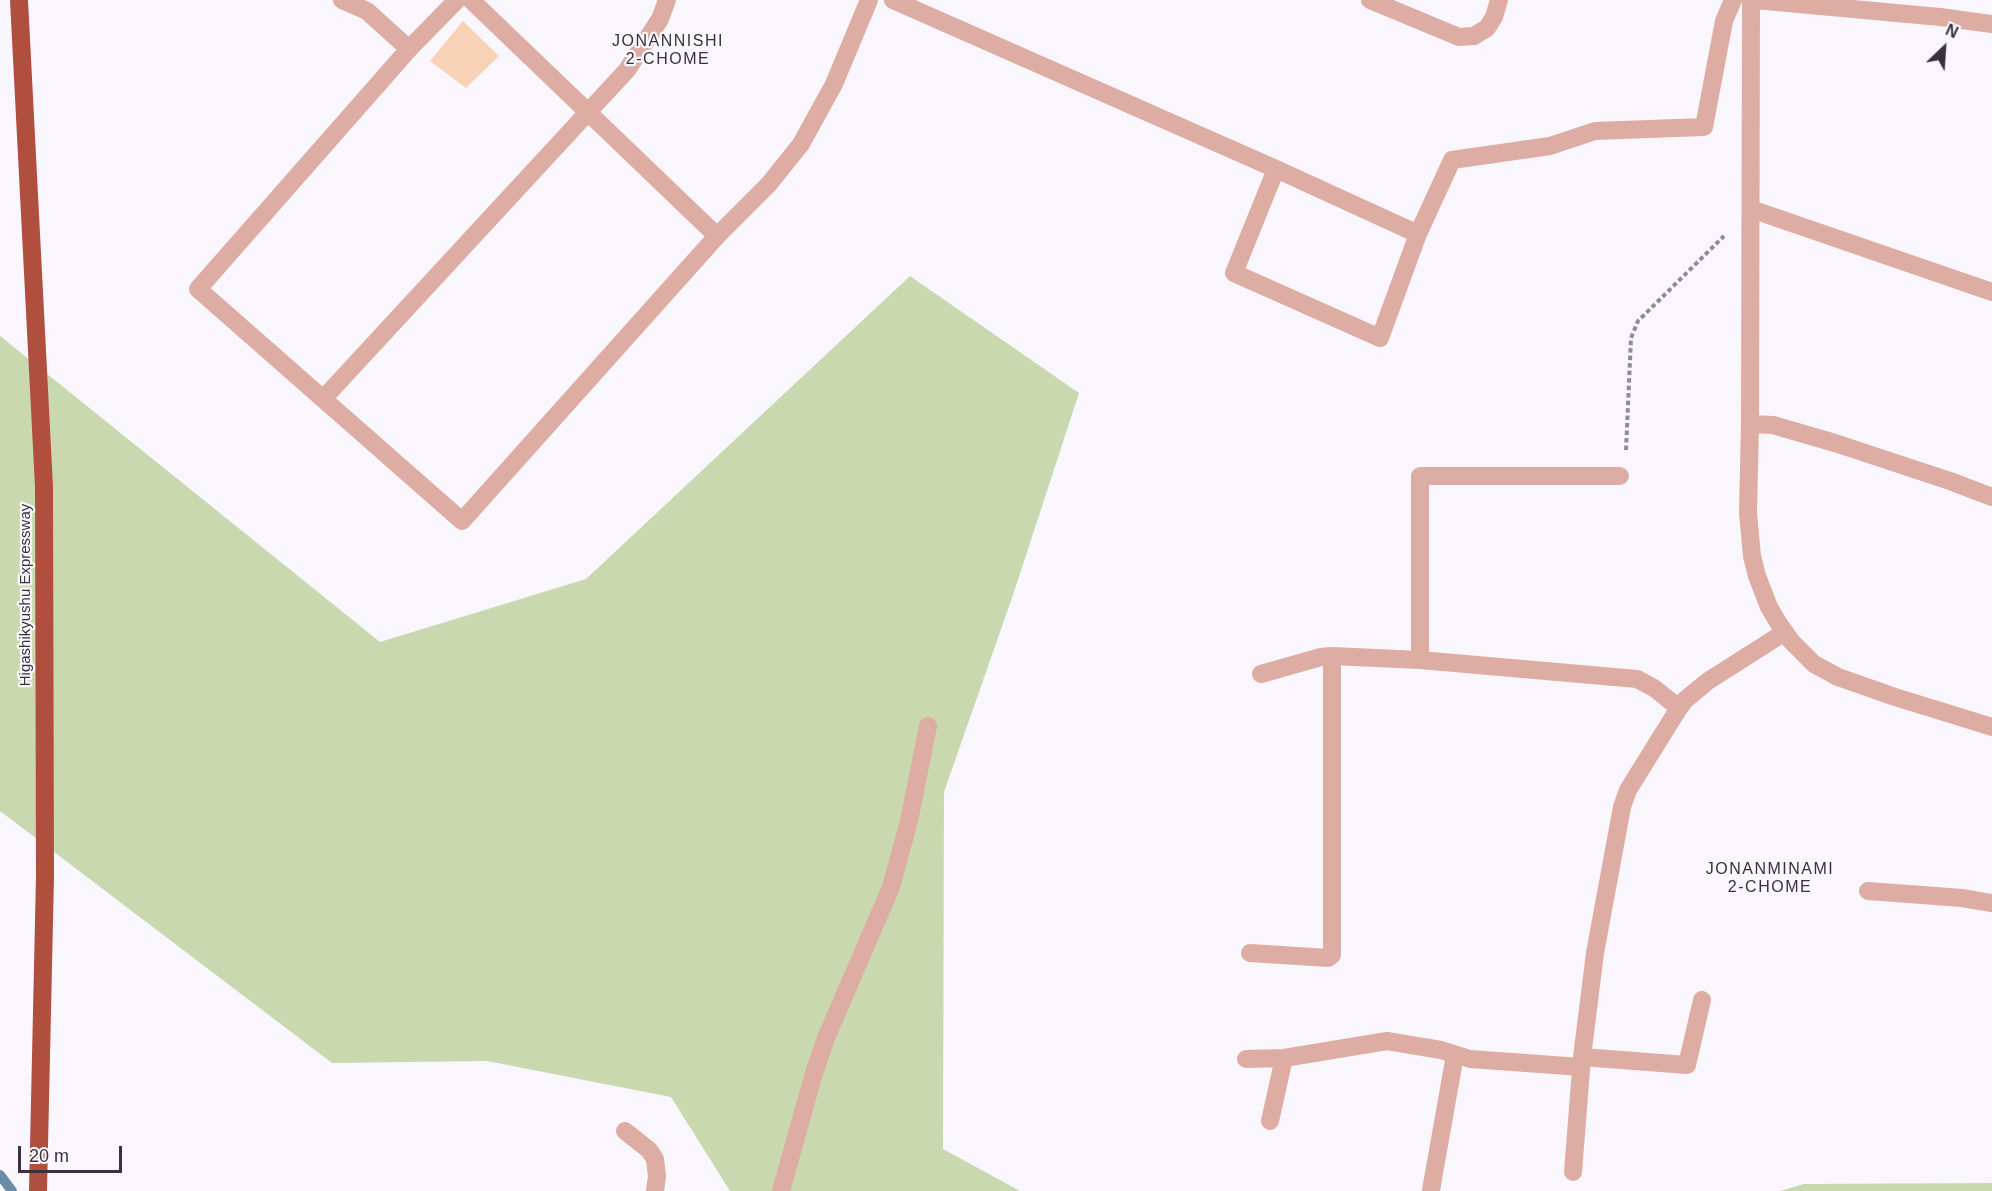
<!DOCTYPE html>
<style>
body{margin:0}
#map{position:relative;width:1992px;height:1191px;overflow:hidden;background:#f9f7fd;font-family:Arial,sans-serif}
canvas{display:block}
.north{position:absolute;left:1914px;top:18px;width:60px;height:60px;-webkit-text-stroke:4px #f9f7fd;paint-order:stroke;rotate:25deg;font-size:16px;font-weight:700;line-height:24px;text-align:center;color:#37323d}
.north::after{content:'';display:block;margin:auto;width:21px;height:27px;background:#37323d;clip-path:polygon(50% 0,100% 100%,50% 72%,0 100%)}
.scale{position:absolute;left:18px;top:1146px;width:104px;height:27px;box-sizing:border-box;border:3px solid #37323d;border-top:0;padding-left:8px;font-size:18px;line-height:21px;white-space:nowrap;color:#37323d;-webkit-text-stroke:4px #f9f7fd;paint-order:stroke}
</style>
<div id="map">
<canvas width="1992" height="1191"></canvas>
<div class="north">N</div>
<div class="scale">20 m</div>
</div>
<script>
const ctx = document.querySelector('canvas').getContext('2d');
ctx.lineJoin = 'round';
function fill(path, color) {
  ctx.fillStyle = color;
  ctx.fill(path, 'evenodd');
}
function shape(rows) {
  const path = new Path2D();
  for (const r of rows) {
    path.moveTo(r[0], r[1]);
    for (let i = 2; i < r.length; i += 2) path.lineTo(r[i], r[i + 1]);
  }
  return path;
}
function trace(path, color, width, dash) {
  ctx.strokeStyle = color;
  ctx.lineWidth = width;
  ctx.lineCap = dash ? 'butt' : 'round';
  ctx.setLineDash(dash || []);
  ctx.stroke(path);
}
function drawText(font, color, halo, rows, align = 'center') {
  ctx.font = font + ' Arial,sans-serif';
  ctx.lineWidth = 4.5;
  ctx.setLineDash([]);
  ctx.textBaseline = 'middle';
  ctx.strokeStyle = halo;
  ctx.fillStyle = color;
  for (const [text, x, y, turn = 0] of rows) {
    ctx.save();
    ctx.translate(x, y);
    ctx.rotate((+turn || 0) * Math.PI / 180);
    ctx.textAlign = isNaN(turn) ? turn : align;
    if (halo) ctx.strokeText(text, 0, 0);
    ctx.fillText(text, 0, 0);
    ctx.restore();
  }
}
const green = shape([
 [910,276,1079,393,1014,592,944,792,943,1149,1020,1191,730,1191,671,1097,487,1061,332,1063,0,811,0,336,380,642,586,579],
 [1992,1183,1992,1191,1780,1191,1804,1184]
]);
const stream = shape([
 [0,1175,12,1191]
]);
const building = shape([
 [463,21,499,56,466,88,430,61]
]);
const path = shape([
 [1626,450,1631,338,1638,321,1724,236]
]);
const service = shape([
 [342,0,367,11,409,49],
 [1868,891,1962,898,1992,903]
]);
const minor = shape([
 [457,0,409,49,198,289,462,521,717,236,769,184,801,144,834,84,869,0],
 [471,0,717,236],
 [893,0,1276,169,1418,234],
 [1370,0,1459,37,1474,36,1487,28,1494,17,1499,0],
 [1751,0,1750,424,1748,513,1752,556,1757,576,1769,607,1779,624,1791,641,1814,664,1838,677,1895,697,1992,727],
 [1755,0,1940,17,1992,24],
 [1276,169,1234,273,1380,338,1418,234,1452,160,1550,146,1595,131,1704,127,1724,21,1733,0],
 [1751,209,1992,292],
 [323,399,627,70,660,19,667,0],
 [1750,424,1773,425,1835,443,1950,481,1992,497],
 [1420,660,1420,476,1620,476],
 [1261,674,1321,657,1332,656,1420,660,1637,679,1654,688,1679,708],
 [1250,953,1328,958,1332,955,1332,656],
 [1582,1057,1687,1065,1702,1000],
 [1246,1059,1284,1058,1387,1041,1441,1050,1470,1059,1581,1067],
 [1270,1121,1284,1058],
 [625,1131,649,1150,655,1159,657,1176,655,1191],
 [1573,1172,1582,1057,1595,953,1622,807,1628,790,1679,708,1685,700,1708,681,1785,632],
 [1431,1190,1455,1055],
 [781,1191,814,1073,826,1038,891,887,909,821,928,726]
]);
const motorway = shape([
 [19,0,44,487,45,876,38,1191]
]);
const streetNames = [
 ["Higashikyushu Expressway",26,595,-90]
];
const neighbourhoodNames = [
 ["JONANNISHI",668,42],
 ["2-CHOME",668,60],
 ["JONANMINAMI",1770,870],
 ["2-CHOME",1770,888]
];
fill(green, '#cad8b0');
trace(stream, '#6a8ca6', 10);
fill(building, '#f8d2b6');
trace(path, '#908c95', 4, [4.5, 3]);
trace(service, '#ddaca2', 18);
trace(minor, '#ddaca2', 18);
trace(motorway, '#b14f3f', 18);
drawText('15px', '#37323d', '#f9f7fd', streetNames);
ctx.letterSpacing = '1.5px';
drawText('16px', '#37323d', '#f9f7fd', neighbourhoodNames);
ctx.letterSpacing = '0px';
</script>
